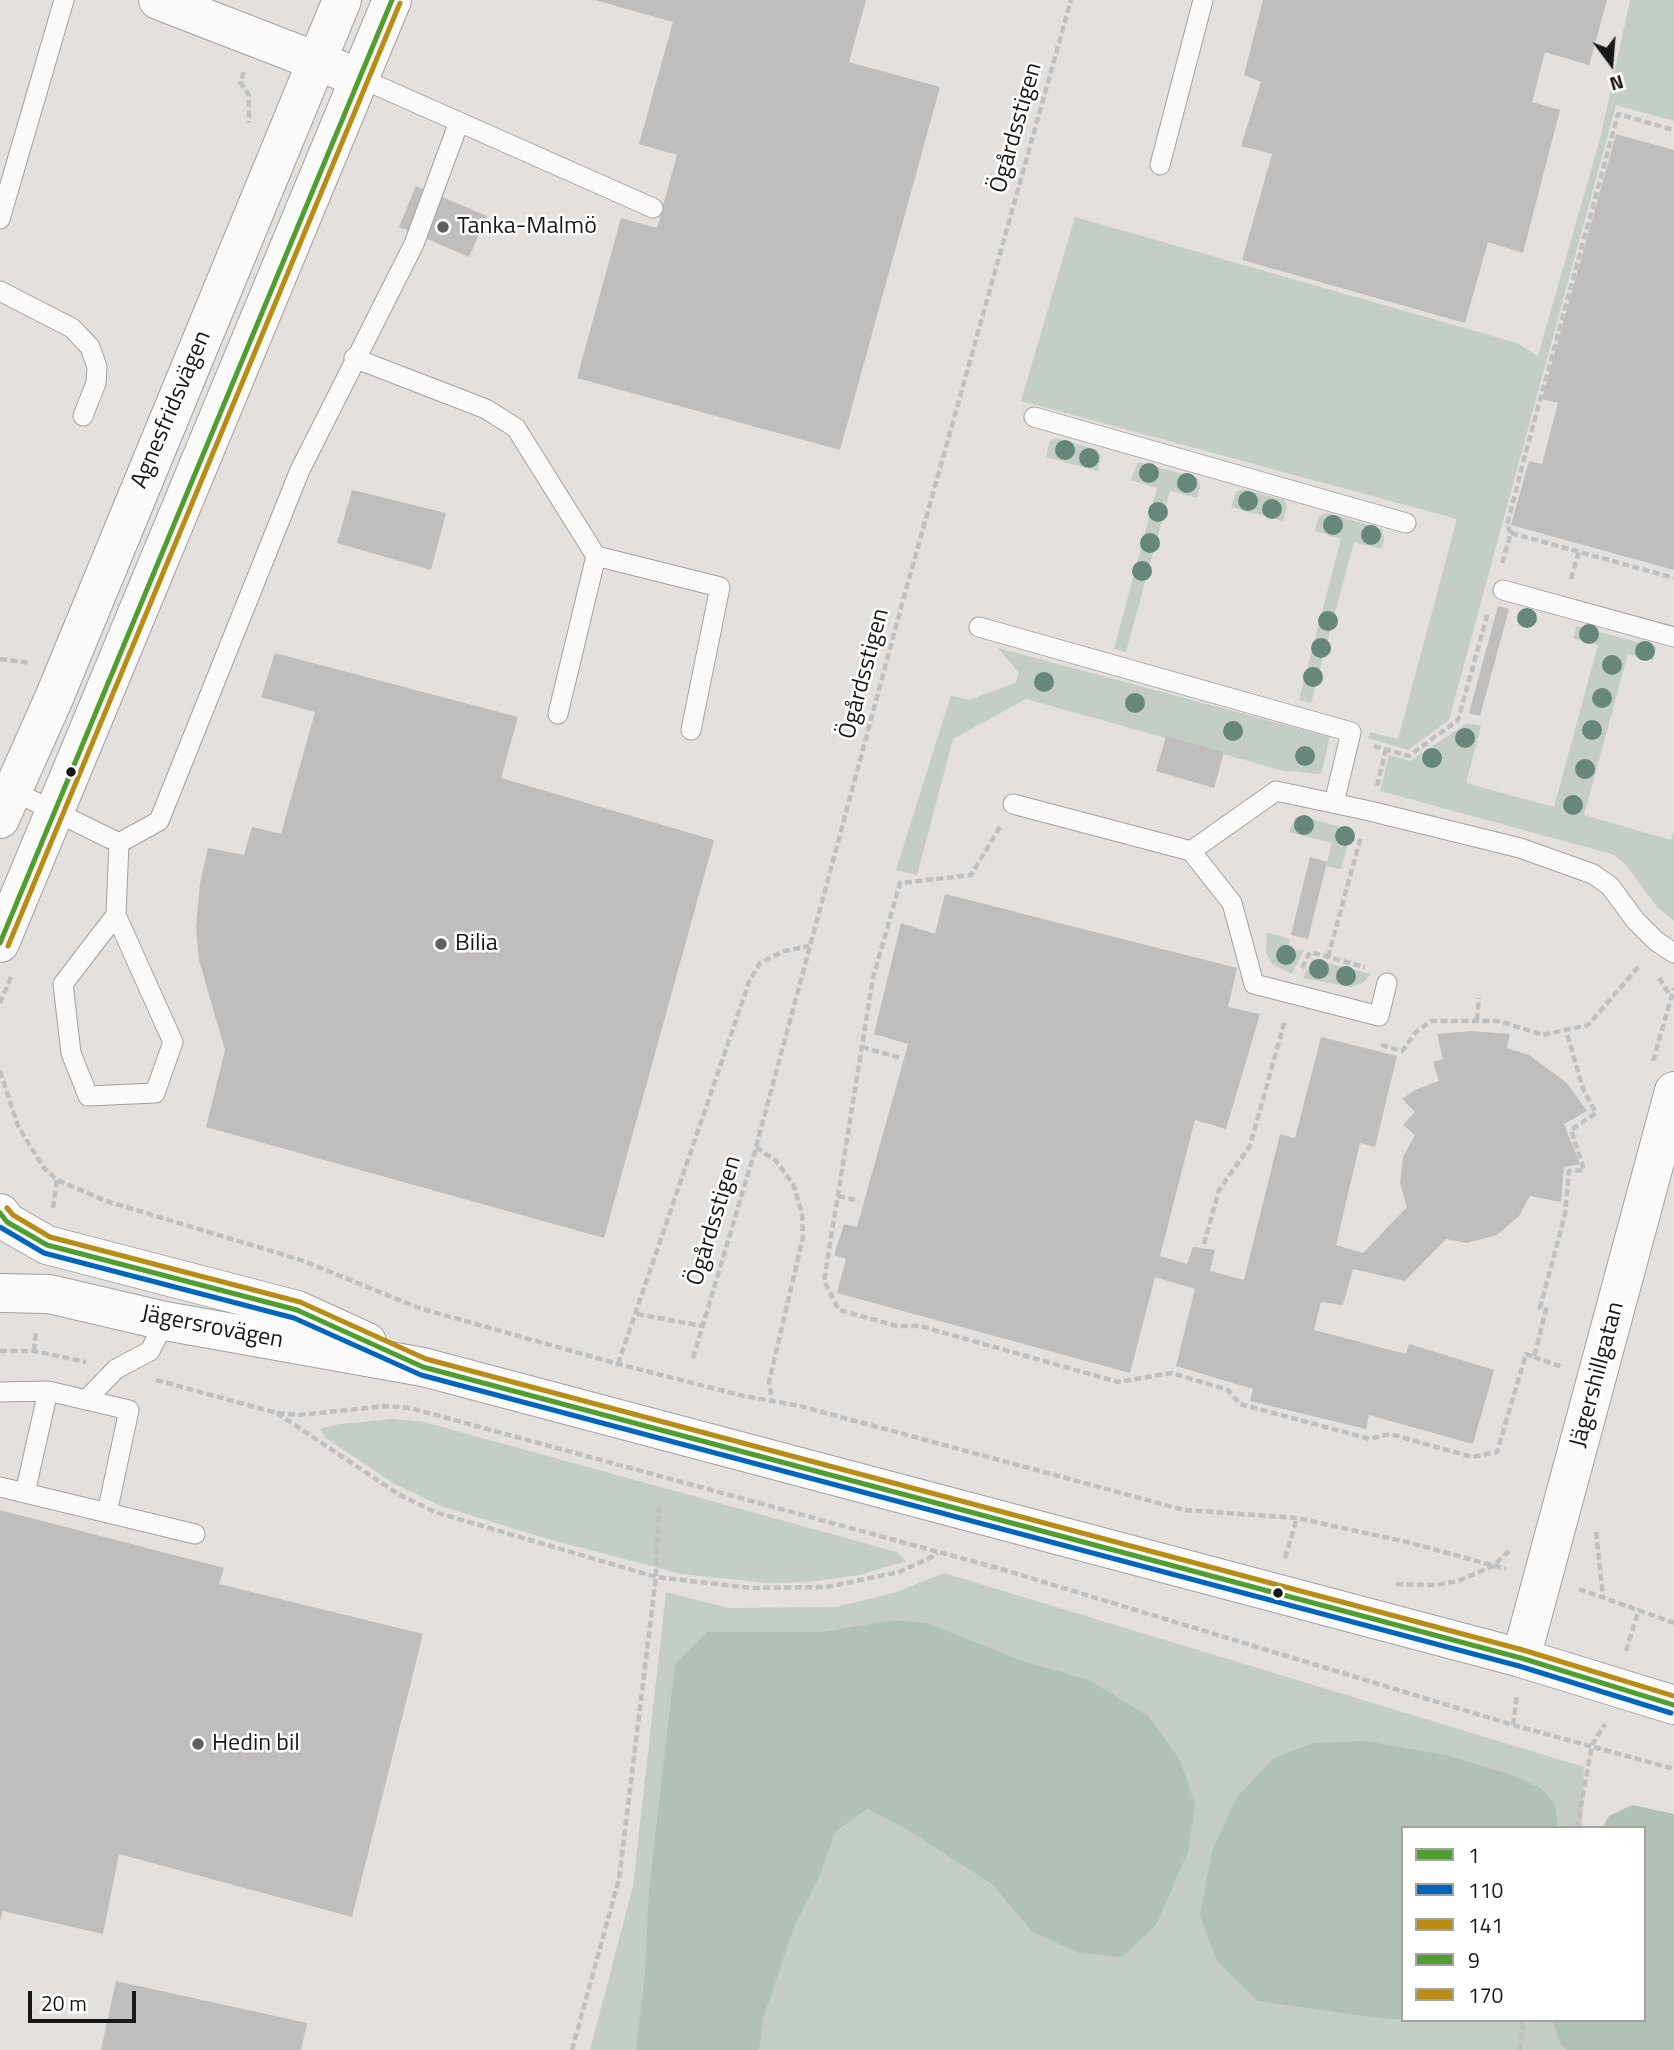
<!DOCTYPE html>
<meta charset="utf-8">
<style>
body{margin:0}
#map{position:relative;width:1674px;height:2050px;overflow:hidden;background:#e3e0dd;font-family:"Titillium Web",sans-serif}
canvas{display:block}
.legend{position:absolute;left:1401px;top:1826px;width:245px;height:196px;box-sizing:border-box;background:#fff;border:2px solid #a3a3a2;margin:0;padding:9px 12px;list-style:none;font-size:21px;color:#1a1817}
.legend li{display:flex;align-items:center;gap:14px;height:35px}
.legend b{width:35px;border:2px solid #a3a3a2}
.north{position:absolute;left:1576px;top:28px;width:70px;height:70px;-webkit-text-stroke:5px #fff;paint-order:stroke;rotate:164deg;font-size:19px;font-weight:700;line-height:28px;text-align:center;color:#1a1817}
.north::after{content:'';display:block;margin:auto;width:24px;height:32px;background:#1a1817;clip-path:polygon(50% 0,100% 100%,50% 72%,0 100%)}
.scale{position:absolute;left:28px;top:1991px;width:108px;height:32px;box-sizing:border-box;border:4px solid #1a1817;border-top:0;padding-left:9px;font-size:21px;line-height:24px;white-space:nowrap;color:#1a1817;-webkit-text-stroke:5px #fff;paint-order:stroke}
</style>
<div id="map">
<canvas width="1674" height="2050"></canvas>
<ul class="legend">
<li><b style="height:9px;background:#509e2f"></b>1</li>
<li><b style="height:9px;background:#0065bd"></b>110</li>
<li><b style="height:9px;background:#b88d16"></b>141</li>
<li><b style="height:9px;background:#509e2f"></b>9</li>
<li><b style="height:9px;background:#b88d16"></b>170</li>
</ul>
<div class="north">N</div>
<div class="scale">20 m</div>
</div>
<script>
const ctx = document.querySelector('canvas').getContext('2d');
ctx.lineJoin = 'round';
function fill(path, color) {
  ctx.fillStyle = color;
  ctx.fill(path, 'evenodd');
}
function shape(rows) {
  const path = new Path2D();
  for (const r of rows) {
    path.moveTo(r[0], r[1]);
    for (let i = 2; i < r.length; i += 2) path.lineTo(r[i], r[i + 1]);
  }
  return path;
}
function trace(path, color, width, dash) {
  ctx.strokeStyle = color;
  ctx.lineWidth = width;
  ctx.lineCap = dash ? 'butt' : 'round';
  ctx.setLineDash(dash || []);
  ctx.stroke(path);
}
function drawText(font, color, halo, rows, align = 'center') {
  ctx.font = font + ' "Titillium Web",sans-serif';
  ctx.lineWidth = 5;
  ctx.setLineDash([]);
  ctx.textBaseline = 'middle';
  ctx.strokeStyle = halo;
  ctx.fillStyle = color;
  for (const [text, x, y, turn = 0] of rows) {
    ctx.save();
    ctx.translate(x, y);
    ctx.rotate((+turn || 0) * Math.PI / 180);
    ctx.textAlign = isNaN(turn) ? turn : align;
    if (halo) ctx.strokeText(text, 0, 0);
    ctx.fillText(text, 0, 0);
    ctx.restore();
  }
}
const green = shape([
 [1630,0,1674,0,1674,121,1616,105,1449,720,1408,750,1368,738,1370,732,1398,739,1457,519,1021,401,1075,217,1517,343,1538,356,1601,135],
 [1056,438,1098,450,1101,456,1098,471,1046,457,1049,442],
 [1138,462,1198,478,1200,487,1197,498,1170,491,1126,652,1114,649,1157,488,1131,480],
 [1243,489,1284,500,1287,507,1283,521,1231,507,1236,492],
 [1328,513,1382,529,1384,539,1381,549,1354,542,1311,703,1299,700,1341,539,1315,531,1319,516],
 [1577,626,1656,647,1653,660,1628,654,1584,815,1671,840,1674,831,1674,921,1657,907,1625,864,1612,854,1380,791,1389,755,1410,761,1467,723,1481,726,1466,783,1554,807,1598,645,1573,638],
 [998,648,1330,737,1321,774,1284,771,1026,699,953,739,917,875,896,870,951,695,969,700,1015,683,1019,673],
 [1301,816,1352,830,1341,869,1326,866,1332,843,1289,832,1295,818],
 [1267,932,1290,939,1287,951,1304,950,1292,974,1272,964,1266,953],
 [1312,959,1371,974,1363,983,1350,987,1303,978],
 [393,1419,424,1422,897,1552,906,1561,859,1575,808,1582,767,1583,682,1574,544,1538,441,1506,393,1483,326,1438,320,1429,340,1424],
 [944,1573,1584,1767,1582,1828,1403,1828,1403,2020,1575,2020,1573,2050,590,2050,633,1886,666,1592,729,1608,836,1607,894,1593]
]);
const forest = shape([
 [894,1620,927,1623,1025,1662,1089,1680,1148,1716,1180,1760,1195,1804,1188,1852,1156,1925,1122,1957,1079,1953,1032,1931,992,1884,903,1827,867,1809,835,1832,820,1875,794,1927,763,2019,759,2050,636,2050,645,1973,649,1890,675,1664,707,1632,823,1632],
 [1365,1741,1446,1755,1515,1776,1542,1789,1555,1805,1558,1828,1403,1828,1403,2019,1387,2019,1258,2001,1217,1961,1200,1915,1212,1851,1237,1797,1274,1758,1313,1743],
 [1632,1805,1674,1814,1674,2050,1566,2050,1560,2043,1552,2020,1644,2020,1644,1828,1602,1828,1609,1816]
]);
const building = shape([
 [595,0,866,0,849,62,940,87,840,450,577,378,621,218,657,228,677,155,639,144,673,22],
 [1263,0,1607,0,1589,65,1545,52,1532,102,1560,110,1523,253,1488,242,1465,323,1242,260,1272,154,1241,146,1261,82,1244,75],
 [1616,134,1674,150,1674,570,1511,525,1529,461,1542,464,1558,403,1542,399],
 [416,186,487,216,469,257,399,227],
 [352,490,446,513,431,570,337,543],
 [1498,606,1509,609,1480,716,1469,713],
 [275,653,518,717,501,778,714,840,604,1238,206,1127,225,1050,199,960,196,928,200,883,208,848,244,855,252,827,281,834,315,712,261,697],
 [1166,736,1224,752,1214,788,1156,771],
 [1310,857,1327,862,1308,939,1291,935],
 [945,894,1237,968,1228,1007,1260,1014,1226,1129,1195,1120,1160,1256,1187,1264,1193,1247,1215,1250,1210,1271,1244,1280,1280,1134,1295,1138,1321,1037,1397,1056,1375,1147,1360,1143,1336,1245,1363,1253,1407,1207,1400,1183,1403,1157,1415,1135,1403,1125,1415,1112,1402,1099,1415,1090,1439,1081,1433,1062,1443,1059,1437,1034,1471,1031,1510,1034,1507,1048,1529,1055,1567,1083,1587,1111,1564,1124,1580,1164,1564,1167,1561,1202,1530,1196,1519,1216,1497,1235,1467,1243,1446,1239,1405,1281,1353,1269,1343,1305,1321,1302,1314,1330,1406,1354,1409,1344,1494,1370,1473,1444,1369,1415,1366,1429,1250,1401,1253,1389,1176,1366,1195,1289,1155,1277,1130,1373,837,1293,846,1259,834,1255,844,1224,857,1227,908,1044,874,1034,901,923,935,934],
 [0,1510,224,1568,219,1584,423,1634,352,1917,119,1854,103,1934,3,1911,0,1921],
 [116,1981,307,2023,301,2050,101,2050]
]);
const path = shape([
 [244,72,240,82,249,95,249,123],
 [1511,533,1674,578],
 [1502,563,1511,533,1507,525,1525,455,1618,114,1674,130],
 [1571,579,1579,551],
 [0,659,30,663],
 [1374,746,1409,756,1458,720,1488,612],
 [1377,786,1386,749],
 [1000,827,971,875,900,883,873,978,824,1281,839,1310,897,1326,920,1326,1118,1382,1171,1373,1228,1390,1240,1404,1370,1439,1390,1434,1472,1457,1497,1452,1526,1354,1534,1357,1546,1310,1540,1308,1565,1214,1569,1171,1584,1170,1571,1130,1596,1113,1583,1089,1566,1030],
 [1328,957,1361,836],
 [1302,968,1310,952,1365,967],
 [1659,978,1671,997],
 [0,1003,11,977],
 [1477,1020,1479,998],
 [1381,1045,1402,1051,1416,1032,1431,1021,1499,1021,1543,1035,1588,1025,1640,965],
 [862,1047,901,1058],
 [1653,1061,1674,988],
 [0,1071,18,1126,43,1167,57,1180,106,1201,301,1260,419,1308,618,1364,744,1396,800,1406,1184,1510,1297,1518,1407,1542,1506,1569],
 [756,1147,776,1161,793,1184,802,1213,803,1237,769,1382,772,1401],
 [838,1196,859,1201],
 [53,1208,57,1180],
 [1204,1244,1219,1190,1250,1146,1285,1020],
 [637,1314,702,1326],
 [0,1351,34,1351,86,1362],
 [34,1351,36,1331],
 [1534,1357,1562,1367],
 [693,1358,756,1147,902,604,1071,0],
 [618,1364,749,982,760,963,784,951,809,946],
 [156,1380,277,1413,299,1415,386,1406,410,1408,1001,1569,1513,1725,1674,1769],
 [277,1413,398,1494,435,1512,656,1577,752,1588,827,1587,899,1572,938,1554],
 [1596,1532,1603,1597],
 [1285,1558,1297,1518],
 [1396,1584,1436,1585,1458,1581,1493,1566,1510,1550],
 [1579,1589,1674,1623],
 [1626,1651,1639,1609],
 [1513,1725,1517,1695],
 [1577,1828,1592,1745,1605,1724],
 [572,2050,619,1879,656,1577,659,1502],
 [1520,2050,1523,2020]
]);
const lane = shape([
 [360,78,653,208],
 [1160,165,1203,0],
 [0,219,64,0],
 [0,291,72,328,90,347,97,367,96,383,83,416],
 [354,358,486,409,516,428,596,556,558,714],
 [1034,417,1406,523],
 [596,556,720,587,691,730],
 [1503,590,1674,637],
 [979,627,1351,732,1334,803],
 [11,790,119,843,116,915,63,984,71,1053,88,1096,155,1093,173,1042,116,915],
 [1013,804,1191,851,1276,791,1370,811,1520,848,1593,874,1610,886,1635,920,1656,941,1674,953],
 [119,843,159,821,300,470,414,244,459,122],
 [1191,851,1232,903,1254,984,1379,1016,1387,983],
 [0,1392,48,1391],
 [86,1400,116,1369,150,1351,165,1321],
 [0,1487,195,1534],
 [25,1493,48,1391,129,1410,107,1513]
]);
const street = shape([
 [158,0,360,78],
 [1521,1658,1674,1091]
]);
const secondary = shape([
 [0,819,54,698,342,0],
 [0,943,392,0],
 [0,1213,7,1222,47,1245,297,1310,367,1342],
 [0,1293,49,1294,165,1321,423,1367,1521,1658,1674,1705]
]);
const bus1 = shape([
 [0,1213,7,1222,47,1245,297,1310,423,1367,1521,1658,1674,1705]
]);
const bus2 = shape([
 [0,1227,44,1253,294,1318,421,1375,1519,1666,1671,1713]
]);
const bus3 = shape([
 [7,1208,13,1215,50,1237,300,1302,426,1359,1523,1650,1674,1696]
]);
const bus4 = shape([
 [0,943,392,0]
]);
const bus5 = shape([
 [8,946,400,3]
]);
const trees = [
 [1065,450],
 [1089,458],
 [1149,473],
 [1187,483],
 [1248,501],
 [1272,509],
 [1158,512],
 [1333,525],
 [1371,535],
 [1150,543],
 [1142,571],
 [1527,618],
 [1328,621],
 [1589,634],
 [1321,648],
 [1645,651],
 [1612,665],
 [1313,677],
 [1044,682],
 [1602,698],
 [1135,703],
 [1592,730],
 [1233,731],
 [1465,738],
 [1305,756],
 [1432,758],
 [1585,769],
 [1573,805],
 [1304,825],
 [1345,836],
 [1286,955],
 [1319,969],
 [1346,976]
];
const markers = [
 [443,227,7,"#605e5c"],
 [71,772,6,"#1a1817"],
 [441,944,7,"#605e5c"],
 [1278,1593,6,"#1a1817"],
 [198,1744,7,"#605e5c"]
];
const streetNames = [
 ["Ögårdsstigen",1017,128,-74],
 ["Agnesfridsvägen",172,410,-67],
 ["Ögårdsstigen",865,674,-75],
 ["Ögårdsstigen",715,1221,-73],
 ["Jägersrovägen",212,1328,11],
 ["Jägershillgatan",1598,1375,-75]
];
const poiNames = [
 ["Tanka-Malmö",457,227],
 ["Bilia",455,944],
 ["Hedin bil",212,1744]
];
fill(green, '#c4cec7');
fill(forest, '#b2c1b6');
fill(building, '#c0bebd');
trace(lane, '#a3a19f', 21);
trace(street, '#a3a19f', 40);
trace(secondary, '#a3a19f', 40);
trace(path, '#c1c0c0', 4.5, [7, 3.5]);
trace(lane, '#fbfafa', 19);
trace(street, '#fbfafa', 38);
trace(secondary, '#fbfafa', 38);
trace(bus1, '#509e2f', 5);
trace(bus2, '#0065bd', 5);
trace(bus3, '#b88d16', 5);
trace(bus4, '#509e2f', 5);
trace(bus5, '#b88d16', 5);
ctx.fillStyle = '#668779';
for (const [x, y] of trees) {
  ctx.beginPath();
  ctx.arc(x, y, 10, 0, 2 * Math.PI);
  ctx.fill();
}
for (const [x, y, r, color] of markers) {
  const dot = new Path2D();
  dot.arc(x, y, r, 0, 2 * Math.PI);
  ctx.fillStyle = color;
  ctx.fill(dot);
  trace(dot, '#fff', 2.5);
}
drawText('24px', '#1a1817', '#fff', streetNames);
drawText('24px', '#1a1817', '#fff', poiNames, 'left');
</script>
